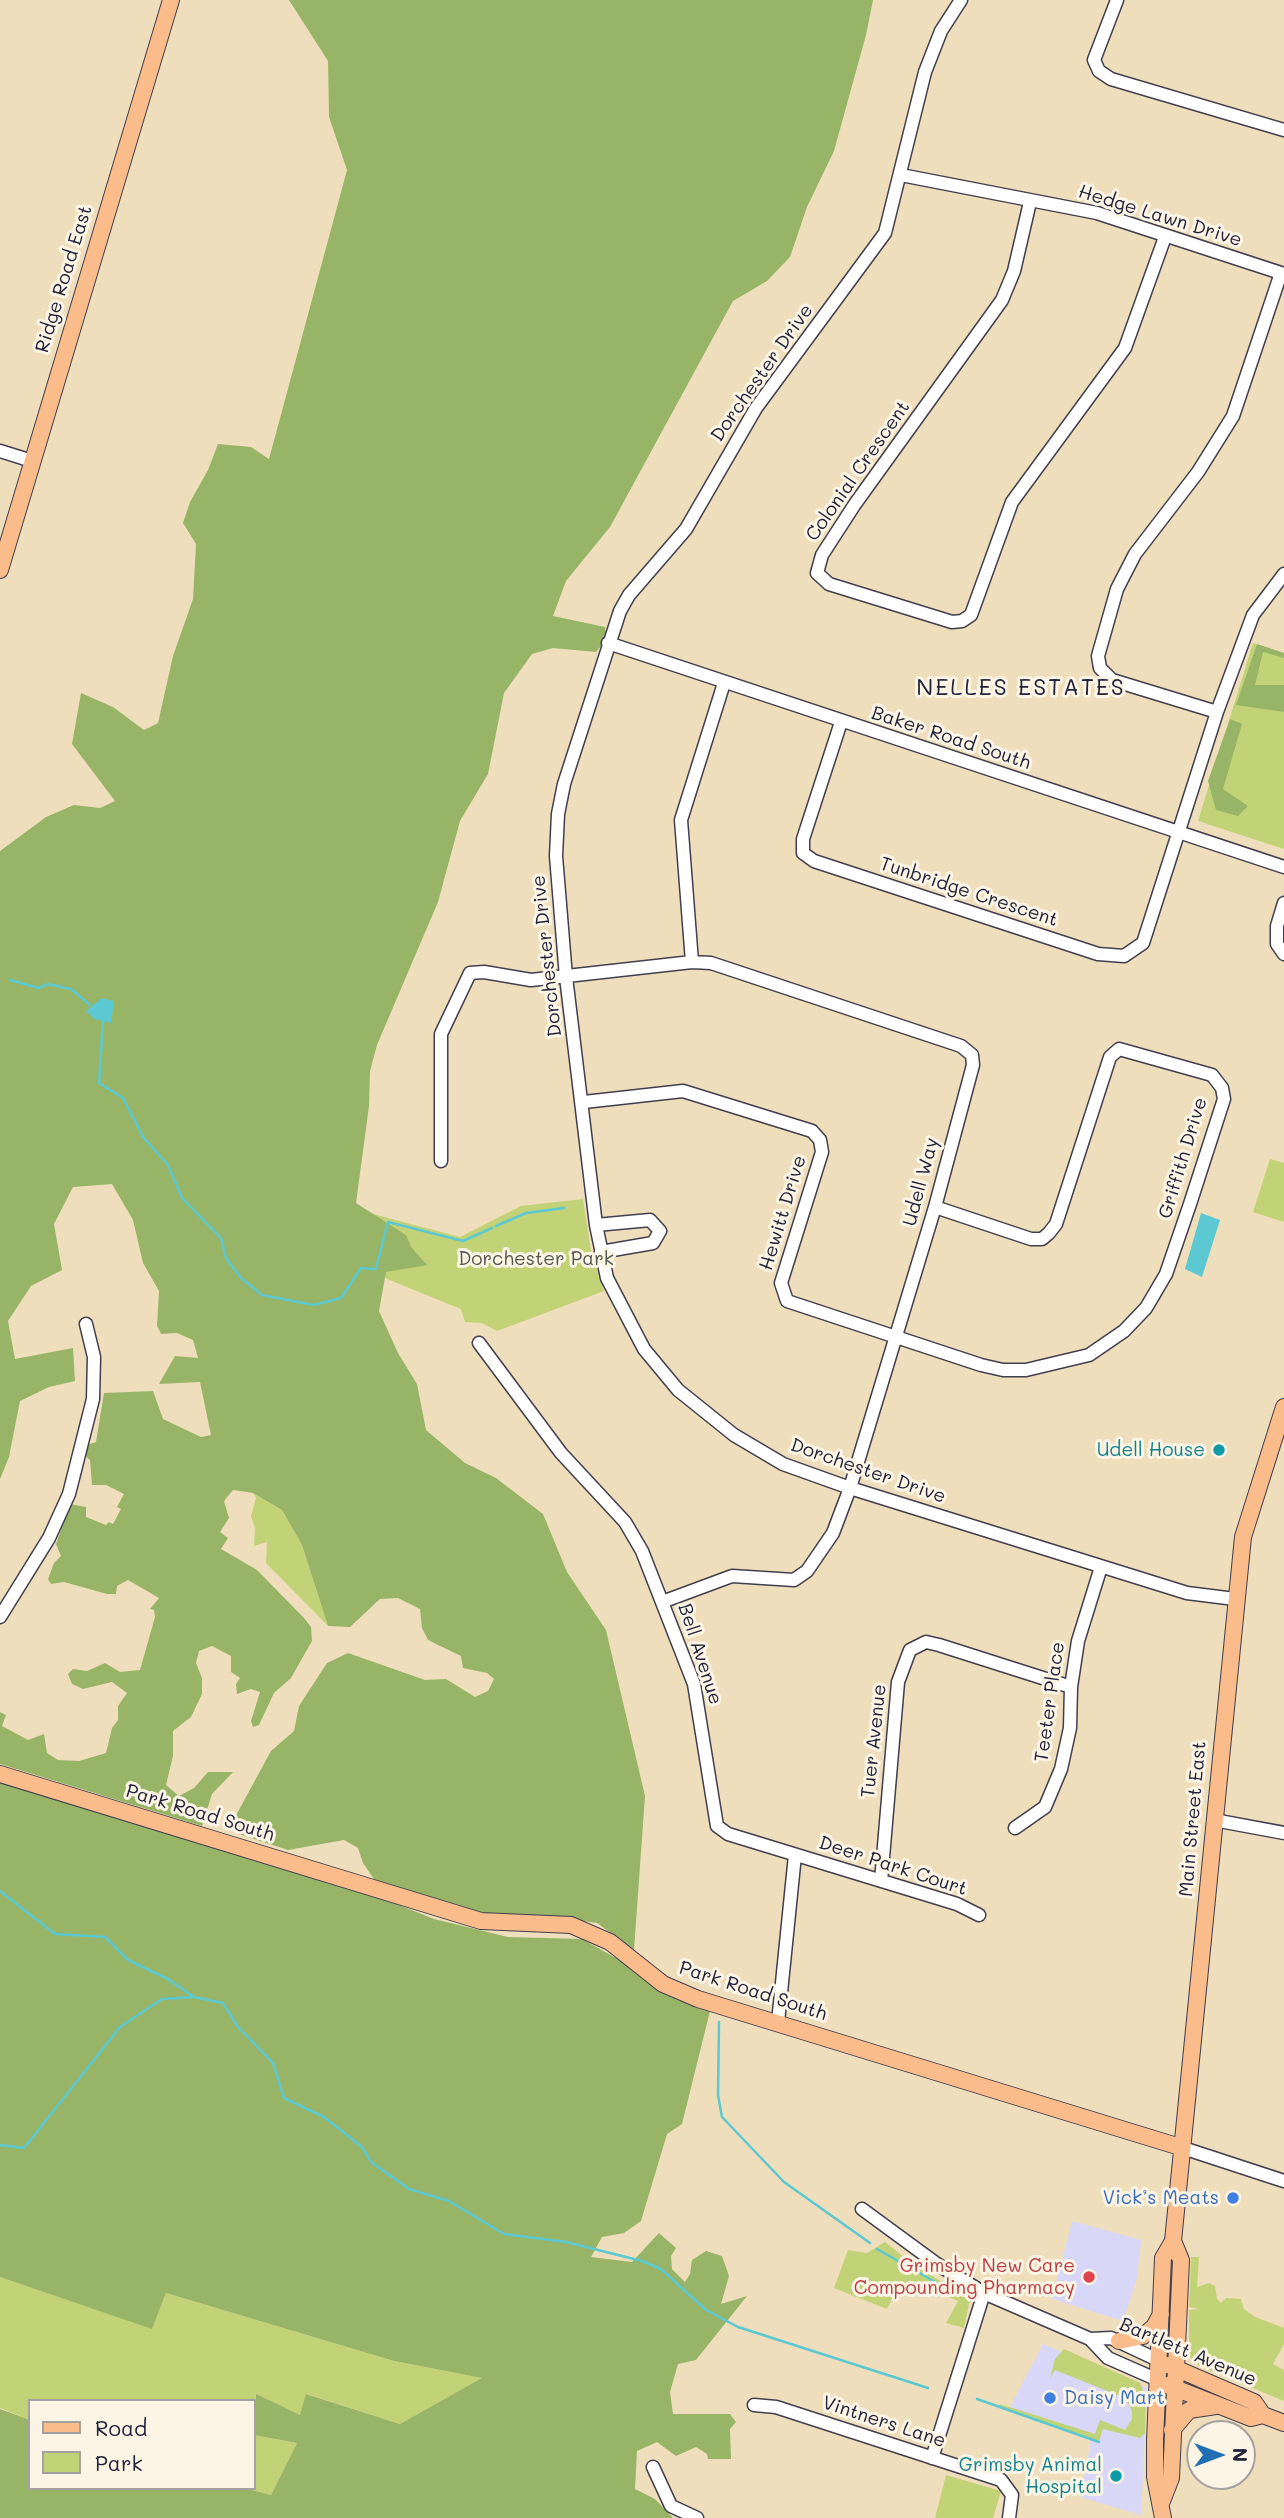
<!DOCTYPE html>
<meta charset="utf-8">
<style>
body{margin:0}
#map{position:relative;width:1284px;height:2518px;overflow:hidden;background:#efdebc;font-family:Mali,sans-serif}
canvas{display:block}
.legend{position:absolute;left:28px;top:2399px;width:228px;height:91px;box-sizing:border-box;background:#fcf5e5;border:2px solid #a5a1a1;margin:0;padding:9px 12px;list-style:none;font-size:21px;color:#22223b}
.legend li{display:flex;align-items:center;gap:14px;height:35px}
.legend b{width:35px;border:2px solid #a5a1a1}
.north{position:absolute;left:1186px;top:2420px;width:70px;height:70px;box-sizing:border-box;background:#fcf5e5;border:2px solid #a5a1a1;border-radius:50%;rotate:90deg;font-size:19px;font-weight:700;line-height:28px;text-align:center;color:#22223b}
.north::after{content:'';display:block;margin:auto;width:24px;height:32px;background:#1f6fb2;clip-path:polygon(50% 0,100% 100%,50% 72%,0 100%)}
</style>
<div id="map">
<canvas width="1284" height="2518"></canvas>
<ul class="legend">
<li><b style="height:9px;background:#f9bc8a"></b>Road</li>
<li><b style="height:19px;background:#c1d376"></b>Park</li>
</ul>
<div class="north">N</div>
</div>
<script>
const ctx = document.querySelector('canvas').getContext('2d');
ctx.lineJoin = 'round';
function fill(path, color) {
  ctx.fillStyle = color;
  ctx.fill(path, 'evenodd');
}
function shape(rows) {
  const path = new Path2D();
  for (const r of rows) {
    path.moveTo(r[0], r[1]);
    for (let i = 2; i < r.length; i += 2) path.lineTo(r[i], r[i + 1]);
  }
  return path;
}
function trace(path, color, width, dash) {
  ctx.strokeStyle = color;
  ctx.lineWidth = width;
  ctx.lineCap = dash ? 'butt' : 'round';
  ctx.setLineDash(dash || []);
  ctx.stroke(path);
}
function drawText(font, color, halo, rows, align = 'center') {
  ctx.font = font + ' Mali,sans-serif';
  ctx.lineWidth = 6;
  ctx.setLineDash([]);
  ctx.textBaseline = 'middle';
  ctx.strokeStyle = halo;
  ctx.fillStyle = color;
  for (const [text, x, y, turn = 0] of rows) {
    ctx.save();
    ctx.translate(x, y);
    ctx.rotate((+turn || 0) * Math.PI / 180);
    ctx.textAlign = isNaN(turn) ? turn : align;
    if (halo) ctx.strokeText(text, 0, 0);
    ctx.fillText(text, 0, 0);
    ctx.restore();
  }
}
const built = shape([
 [1072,2221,1141,2240,1137,2278,1123,2321,1052,2299],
 [1043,2344,1147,2388,1141,2515,1080,2497,1091,2441,1009,2409]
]);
const green = shape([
 [1253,643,1284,653,1284,849,1198,821],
 [1270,1159,1284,1163,1284,1222,1253,1212],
 [583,1199,591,1251,604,1291,497,1331,482,1323,465,1322,461,1309,387,1279,369,1260,369,1213,460,1237,521,1206],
 [253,1493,282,1510,302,1545,328,1626,266,1563,267,1542,254,1546,255,1528,251,1516,256,1498],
 [885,2242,910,2262,970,2300,964,2328,946,2323,958,2301,918,2283,915,2292,908,2288,893,2297,887,2309,834,2288,848,2250,867,2253],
 [1191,2257,1199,2257,1197,2287,1209,2283,1215,2286,1217,2299,1221,2303,1226,2298,1241,2299,1244,2309,1255,2317,1284,2328,1284,2344,1273,2364,1284,2370,1284,2401,1199,2366,1189,2356,1189,2310,1199,2309,1189,2307],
 [0,2277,152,2328,166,2293,394,2361,483,2378,400,2424,307,2394,300,2415,256,2395,254,2404,254,2401,30,2401,30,2420,0,2408],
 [1064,2349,1140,2383,1146,2397,1145,2433,1140,2438,1103,2429,1099,2441,1091,2440,999,2406,1000,2404,1095,2434,1100,2420,1125,2430,1132,2419,1132,2411,1125,2398,1055,2370,1050,2378,1055,2359],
 [254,2435,297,2443,271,2495,245,2488,254,2488],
 [946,2475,1001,2491,993,2518,935,2518]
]);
const forest = shape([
 [289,0,873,0,866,35,834,151,807,207,790,257,767,281,733,301,610,527,566,581,553,616,605,627,607,639,596,652,553,648,532,654,504,693,488,774,460,821,438,902,377,1045,370,1071,369,1106,356,1203,406,1235,411,1247,427,1265,386,1272,379,1311,398,1353,417,1384,426,1430,465,1463,496,1478,543,1514,567,1572,606,1630,645,1796,634,1950,597,1923,569,1919,489,1917,376,1882,363,1863,358,1848,344,1840,288,1850,239,1834,234,1819,271,1751,294,1731,299,1706,327,1663,348,1653,425,1680,446,1679,475,1697,488,1691,494,1679,487,1673,463,1668,461,1656,428,1640,422,1628,420,1609,398,1598,380,1599,350,1627,328,1626,302,1545,282,1510,253,1493,233,1490,224,1501,229,1518,220,1532,228,1538,221,1549,257,1570,304,1618,311,1627,312,1641,291,1678,274,1693,259,1725,253,1727,251,1721,260,1692,251,1689,237,1694,236,1684,240,1678,231,1672,231,1656,212,1646,199,1651,196,1663,202,1678,202,1694,191,1717,173,1731,173,1756,166,1785,179,1796,194,1788,208,1772,233,1772,212,1794,202,1826,0,1764,0,1712,6,1715,2,1726,28,1740,44,1734,47,1753,58,1760,79,1761,106,1753,112,1728,118,1720,118,1706,127,1693,112,1682,83,1689,72,1684,68,1674,73,1669,87,1671,105,1663,120,1672,140,1670,155,1617,154,1610,150,1609,159,1598,128,1580,117,1586,116,1594,107,1594,64,1582,51,1584,48,1579,54,1563,61,1556,56,1544,70,1504,86,1507,86,1517,106,1525,109,1522,113,1524,121,1509,117,1507,124,1494,106,1485,92,1485,90,1460,83,1454,87,1445,96,1442,104,1393,153,1391,163,1419,201,1437,211,1435,200,1382,159,1384,175,1356,198,1358,193,1340,177,1333,161,1334,157,1326,159,1291,143,1263,133,1220,112,1184,73,1187,54,1224,62,1270,31,1286,8,1321,15,1359,73,1348,75,1381,49,1387,20,1401,9,1457,0,1479,0,851,46,817,74,805,100,808,115,801,72,744,81,693,113,707,144,730,158,723,173,656,193,599,196,544,183,523,190,502,208,470,218,444,251,447,269,459,347,170,329,117,328,61],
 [1257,644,1284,653,1284,658,1263,652,1255,685,1284,685,1284,712,1236,705],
 [1230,719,1242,724,1223,789,1248,806,1238,816,1216,810,1208,781],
 [0,1781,384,1899,434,1919,508,1937,582,1939,710,2011,682,2124,667,2134,641,2221,624,2233,602,2237,591,2257,632,2262,659,2233,676,2248,671,2256,672,2269,685,2282,690,2274,692,2260,706,2251,722,2256,729,2276,721,2304,747,2296,696,2360,678,2364,670,2392,673,2414,730,2414,736,2422,730,2429,731,2459,708,2459,707,2454,696,2447,676,2456,657,2442,637,2451,635,2489,655,2499,673,2518,0,2518,0,2409,30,2420,30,2488,245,2488,271,2495,297,2443,254,2435,256,2394,300,2415,306,2394,400,2424,482,2378,394,2361,166,2293,152,2329,0,2277]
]);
const water = shape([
 [102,998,114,1001,111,1023,94,1019,86,1011],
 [1201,1213,1220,1220,1202,1277,1185,1269]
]);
const stream = shape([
 [10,980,39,988,48,984,71,989,90,1005],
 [103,1021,99,1083,123,1098,143,1137,168,1165,182,1198,221,1238,226,1258,241,1278,262,1295,314,1305,341,1298,361,1268,376,1269,388,1222,463,1241,492,1228],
 [496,1226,526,1213,564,1208],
 [0,1891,55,1934,105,1937,128,1960,168,1979,194,1997,223,2003,238,2027,273,2063,284,2098,324,2117,362,2147,371,2162,409,2189,449,2201,504,2234,566,2242,642,2261,661,2269,706,2310,738,2327,928,2388],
 [719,2022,718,2095,722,2117,784,2182,870,2243],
 [0,2145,24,2148,120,2027,162,1999,192,1997],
 [877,2249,937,2283],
 [977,2399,1099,2442]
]);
const minor = shape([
 [961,0,941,31,925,72,885,233,756,408,686,529,629,595,620,611,564,784,558,814,556,856,566,977,596,1225,607,1278,644,1349,678,1390,734,1435,783,1464,850,1488,1187,1593,1235,1599],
 [1117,0,1094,60,1099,71,1111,79,1284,130],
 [901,175,1097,213,1284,274],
 [1030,202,1014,271,1002,300,855,504,822,555,817,573,829,584,952,622,962,621,971,615,1012,502,1125,348,1165,237],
 [0,451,32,461],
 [608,643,1284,867],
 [1217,712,1112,680,1100,668,1098,656,1117,589,1135,554,1198,472,1233,416,1281,273],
 [841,722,803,839,803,853,814,861,1098,954,1124,956,1143,943,1217,712,1253,615,1284,574],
 [1284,903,1277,926,1277,944,1284,954],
 [692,962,681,820,724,683],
 [584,1102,683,1091,812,1131,820,1140,822,1152,781,1283,787,1301,981,1365,1003,1370,1026,1370,1089,1355,1124,1331,1146,1308,1166,1274,1190,1204,1224,1099,1222,1088,1212,1075,1119,1049,1110,1057,1056,1224,1049,1233,1042,1239,1031,1239,935,1207],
 [441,1161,441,1034,470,973,484,972,531,980,692,962,711,963,961,1046,972,1055,973,1065,935,1207,850,1488,833,1533,807,1571,794,1580,732,1576,662,1602],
 [596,1225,650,1220,660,1231,653,1243,601,1252],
 [479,1343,561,1453,625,1522,642,1551,694,1684,717,1826,728,1834,957,1904,979,1915],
 [0,1617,49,1538,69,1494,93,1399,94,1357,86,1324],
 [1214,1820,1284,1833],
 [1015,1828,1045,1807,1061,1769,1070,1728,1071,1687,1078,1641,1101,1567],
 [881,1881,898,1682,910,1650,926,1642,939,1645,1071,1687],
 [778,2022,795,1855],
 [1180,2147,1284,2181],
 [862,2209,937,2264,984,2293,1090,2339,1108,2358,1158,2380],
 [1090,2339,1111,2338,1160,2361],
 [754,2405,776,2407,1001,2480,1012,2495,1009,2518],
 [932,2458,984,2293],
 [653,2467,671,2506,697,2518]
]);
const major = shape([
 [0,570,171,0],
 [0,1774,481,1921,571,1925,610,1942,663,1984,698,1999,1180,2147],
 [1119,2341,1143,2336,1154,2327,1161,2314],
 [1168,2365,1254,2402,1263,2415,1284,2423],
 [1167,2385,1251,2418,1263,2415],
 [1172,2430,1189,2410,1216,2406],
 [1162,2501,1171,2478,1181,2260,1173,2241],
 [1163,2518,1155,2477,1155,2440,1163,2258,1173,2241,1243,1537,1284,1407]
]);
const markers = [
 [1219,1450,7,"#0f9aa8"],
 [1233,2198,7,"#3f7fe0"],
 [1089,2277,7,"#e0444e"],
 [1050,2398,7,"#3f7fe0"],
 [1116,2476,7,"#0f9aa8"]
];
const streetNames = [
 ["Hedge Lawn Drive",1160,216,17],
 ["Ridge Road East",64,279,-73],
 ["Dorchester Drive",762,373,-55],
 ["Colonial Crescent",858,471,-55],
 ["Baker Road South",951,738,18],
 ["Tunbridge Crescent",969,892,18],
 ["Dorchester Drive",547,956,-96],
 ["Griffith Drive",1183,1158,-73],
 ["Udell Way",921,1182,-75],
 ["Hewitt Drive",783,1213,-73],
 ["Dorchester Drive",868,1471,19],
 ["Bell Avenue",700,1654,72],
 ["Teeter Place",1050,1702,-82],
 ["Tuer Avenue",874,1741,-84],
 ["Park Road South",200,1813,17],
 ["Main Street East",1193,1819,-85],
 ["Deer Park Court",893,1866,18],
 ["Park Road South",753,1991,18],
 ["Bartlett Avenue",1188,2352,23],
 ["Vintners Lane",884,2422,18]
];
const parkNames = [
 ["Dorchester Park",536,1259]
];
const cultureNames = [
 ["Udell House",1205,1450],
 ["Grimsby Animal",1102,2465],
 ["Hospital",1102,2487]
];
const shopNames = [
 ["Vick’s Meats",1219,2198],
 ["Daisy Mart",1064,2398,"left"]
];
const healthNames = [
 ["Grimsby New Care",1075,2266],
 ["Compounding Pharmacy",1075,2288]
];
const quarterNames = [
 ["NELLES ESTATES",1021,688]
];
fill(built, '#d8d7f8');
fill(green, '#c1d376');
fill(forest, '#98b567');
fill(water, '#5bc8d2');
trace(stream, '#5bc8d2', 2.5);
trace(minor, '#413e4e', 15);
trace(major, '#413e4e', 18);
trace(minor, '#fff', 12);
trace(major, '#f9bc8a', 16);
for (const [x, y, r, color] of markers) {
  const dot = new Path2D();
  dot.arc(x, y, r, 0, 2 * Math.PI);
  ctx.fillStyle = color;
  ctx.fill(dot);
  trace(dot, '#fcf5e5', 2.5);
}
drawText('19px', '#22223b', '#fcf5e5', streetNames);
drawText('19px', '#52574d', '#fcf5e5', parkNames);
drawText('19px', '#0d838f', '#fcf5e5', cultureNames, 'right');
drawText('19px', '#366cbe', '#fcf5e5', shopNames, 'right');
drawText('19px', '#be3a42', '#fcf5e5', healthNames, 'right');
ctx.letterSpacing = '2px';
drawText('23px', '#22223b', '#fcf5e5', quarterNames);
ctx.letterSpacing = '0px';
</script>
